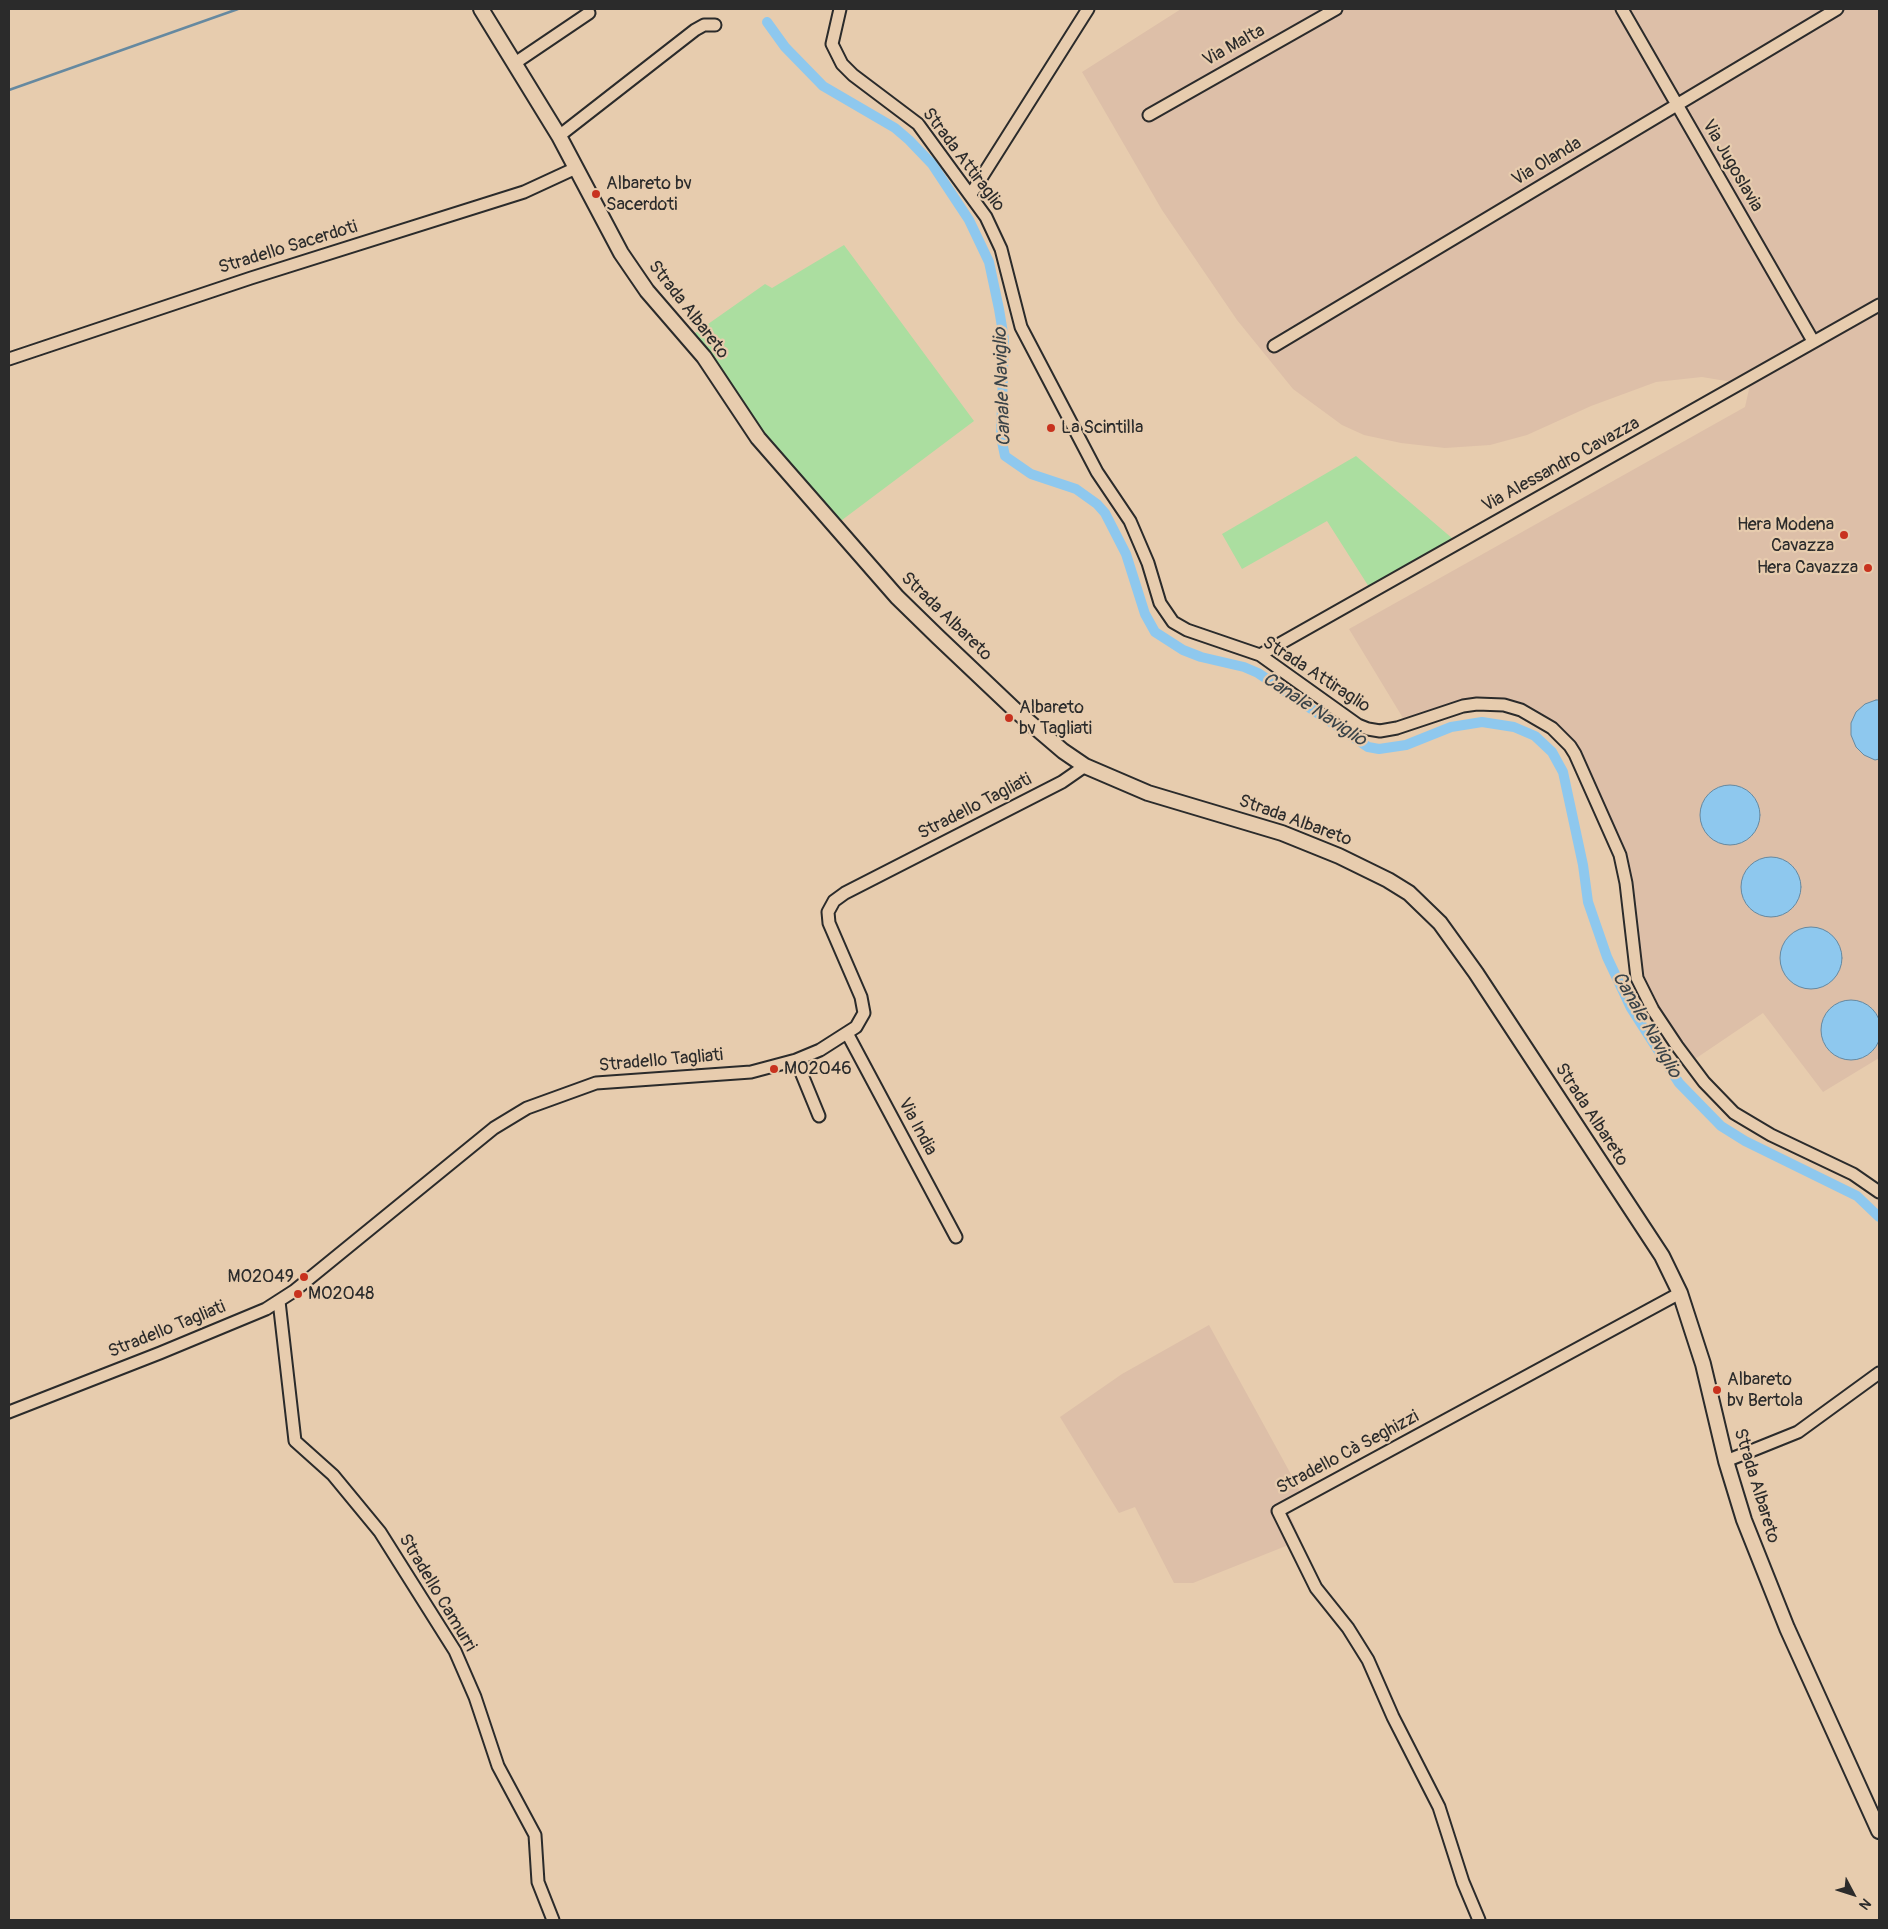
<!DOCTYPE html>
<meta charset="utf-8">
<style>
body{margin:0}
#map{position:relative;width:1888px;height:1929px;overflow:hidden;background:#e7ccae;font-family:Pangolin,sans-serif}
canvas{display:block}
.frame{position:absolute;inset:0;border:10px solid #2b2b2b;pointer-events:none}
.north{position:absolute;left:1828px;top:1869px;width:50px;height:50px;-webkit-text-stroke:4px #e7ccae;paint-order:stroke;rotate:130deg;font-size:14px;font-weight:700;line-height:20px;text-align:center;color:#2b2b2b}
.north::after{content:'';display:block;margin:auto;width:18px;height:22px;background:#2b2b2b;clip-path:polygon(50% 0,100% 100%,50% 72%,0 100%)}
</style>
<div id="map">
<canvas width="1888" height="1929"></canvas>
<div class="frame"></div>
<div class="north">N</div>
</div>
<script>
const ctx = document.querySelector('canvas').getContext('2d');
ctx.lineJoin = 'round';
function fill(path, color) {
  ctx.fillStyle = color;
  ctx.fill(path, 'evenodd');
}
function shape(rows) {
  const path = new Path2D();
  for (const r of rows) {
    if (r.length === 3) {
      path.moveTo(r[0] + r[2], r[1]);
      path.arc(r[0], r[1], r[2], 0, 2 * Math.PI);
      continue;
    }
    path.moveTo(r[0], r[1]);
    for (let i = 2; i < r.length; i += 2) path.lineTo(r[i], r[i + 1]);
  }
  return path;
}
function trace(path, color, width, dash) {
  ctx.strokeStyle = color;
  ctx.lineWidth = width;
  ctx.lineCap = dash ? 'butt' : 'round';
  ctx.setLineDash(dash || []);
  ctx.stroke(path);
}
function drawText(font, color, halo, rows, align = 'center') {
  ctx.font = font + ' Pangolin,sans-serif';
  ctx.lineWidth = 4.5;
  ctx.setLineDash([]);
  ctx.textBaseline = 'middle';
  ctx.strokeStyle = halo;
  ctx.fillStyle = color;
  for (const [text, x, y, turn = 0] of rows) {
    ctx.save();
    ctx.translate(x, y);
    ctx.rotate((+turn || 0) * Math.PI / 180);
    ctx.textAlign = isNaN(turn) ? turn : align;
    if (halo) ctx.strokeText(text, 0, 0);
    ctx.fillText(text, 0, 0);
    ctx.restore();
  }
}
const built = shape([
 [1181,9,1879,9,1879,1058,1823,1092,1763,1013,1692,1061,1667,1025,1639,970,1629,879,1574,744,1552,720,1523,706,1489,699,1467,699,1406,723,1349,629,1745,407,1750,385,1702,377,1656,382,1591,406,1527,435,1490,445,1445,448,1401,443,1364,435,1342,425,1293,389,1237,320,1162,210,1082,72],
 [1209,1325,1304,1498,1288,1511,1301,1540,1193,1583,1174,1583,1135,1507,1119,1513,1060,1417,1122,1374]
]);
const green = shape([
 [844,245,974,421,838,523,759,432,691,336,765,284,772,288],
 [1356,456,1453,539,1369,587,1327,521,1242,569,1222,534]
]);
const water = shape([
 [1876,700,1879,700,1879,759,1875,760,1864,755,1856,747,1851,735,1851,723,1856,712,1865,704,1876,700],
 [1730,815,30],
 [1771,887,30],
 [1811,958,31],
 [1851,1030,30]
]);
const stream = shape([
 [9,90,238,9]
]);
const canal = shape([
 [767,22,785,47,823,86,895,128,909,140,932,164,969,220,989,262,999,309,1004,339,1001,437,1005,456,1031,474,1076,489,1097,504,1105,513,1126,554,1145,614,1155,632,1183,650,1201,657,1244,667,1258,673,1368,747,1379,749,1406,745,1451,727,1482,722,1514,727,1535,736,1552,752,1563,772,1583,865,1588,902,1607,957,1631,1008,1679,1083,1721,1126,1745,1141,1857,1196,1879,1217]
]);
const minor = shape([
 [840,9,832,44,842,64,853,75,918,124,986,217,1001,249,1021,327,1097,472,1130,521,1148,563,1160,603,1173,622,1187,630,1260,655,1358,725,1368,729,1380,731,1397,728,1463,706,1477,704,1504,705,1521,710,1552,728,1570,746,1575,754,1620,855,1626,883,1637,978,1653,1010,1677,1046,1704,1082,1734,1113,1771,1135,1853,1174,1879,1192],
 [1622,9,1813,341],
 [515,63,589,13],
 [1149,115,1336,9],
 [559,136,695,30,704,25,715,25],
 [971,194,1088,9],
 [1274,346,1837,9],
 [9,359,251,278,524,192,576,168],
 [1260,655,1879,305],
 [847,1033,956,1237],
 [796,1060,819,1116],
 [279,1301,295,1441,333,1475,380,1532,455,1651,475,1697,498,1766,535,1835,538,1882,553,1920],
 [9,1412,160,1353,266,1309,294,1291,494,1128,527,1108,596,1083,751,1072,796,1060,820,1050,856,1027,864,1013,861,997,829,923,828,912,834,901,845,893,1062,782,1085,766],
 [1726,1461,1798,1432,1879,1373],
 [1479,1920,1463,1882,1439,1807,1393,1717,1368,1660,1348,1628,1316,1588,1278,1511,1680,1293]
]);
const tertiary = shape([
 [481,9,559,136,621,253,647,291,704,357,758,438,897,597,938,637,1015,710,1063,751,1085,766,1148,793,1282,833,1339,856,1388,880,1409,893,1440,923,1476,973,1662,1256,1680,1293,1703,1364,1726,1461,1744,1520,1787,1628,1879,1831]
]);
const markers = [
 [596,194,5,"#c8321e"],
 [1051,428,5,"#c8321e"],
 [1844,535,5,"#c8321e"],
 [1868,568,5,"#c8321e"],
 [1009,718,5,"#c8321e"],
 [774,1069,5,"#c8321e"],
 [304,1277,5,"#c8321e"],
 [298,1294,5,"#c8321e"],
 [1717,1390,5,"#c8321e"]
];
const streetNames = [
 ["Via Malta",1234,46,-29],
 ["Strada Attiraglio",963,160,53],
 ["Via Olanda",1547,162,-31],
 ["Via Jugoslavia",1732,166,60],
 ["Stradello Sacerdoti",288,248,-17],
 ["Strada Albareto",688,310,52],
 ["Via Alessandro Cavazza",1561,465,-29],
 ["Strada Albareto",946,617,44],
 ["Strada Attiraglio",1316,675,33],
 ["Stradello Tagliati",975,807,-27],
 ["Strada Albareto",1295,821,20],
 ["Stradello Tagliati",661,1061,-5],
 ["Strada Albareto",1591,1115,57],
 ["Via India",917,1127,62],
 ["Stradello Tagliati",167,1330,-22],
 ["Stradello Cà Seghizzi",1348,1453,-28],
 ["Strada Albareto",1756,1486,73],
 ["Stradello Camurri",437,1593,59]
];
const poiNames = [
 ["Albareto bv",606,184],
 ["Sacerdoti",606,205],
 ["La Scintilla",1061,428],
 ["Hera Modena",1834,525,"right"],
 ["Cavazza",1834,546,"right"],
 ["Hera Cavazza",1858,568,"right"],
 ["Albareto",1019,708],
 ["bv Tagliati",1019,729],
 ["MO2046",784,1069],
 ["MO2049",294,1277,"right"],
 ["MO2048",308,1294],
 ["Albareto",1727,1380],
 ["bv Bertola",1727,1401]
];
const waterNames = [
 ["Canale Naviglio",1003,387,-92],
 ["Canale Naviglio",1314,710,33],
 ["Canale Naviglio",1646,1025,60]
];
fill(built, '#ddbfa8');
fill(green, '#abdea0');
fill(water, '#8ec8ee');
trace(water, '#6689a0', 1);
trace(stream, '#6689a0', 2.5);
trace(canal, '#8ec8ee', 10);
trace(minor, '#2b2b2b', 15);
trace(tertiary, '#2b2b2b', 18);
trace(minor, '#e7ccae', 11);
trace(tertiary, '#e7ccae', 14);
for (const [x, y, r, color] of markers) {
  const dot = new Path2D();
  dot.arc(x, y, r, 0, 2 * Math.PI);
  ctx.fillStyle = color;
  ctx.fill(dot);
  trace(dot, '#e7ccae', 2);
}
drawText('18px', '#2b2b2b', '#e7ccae', streetNames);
drawText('18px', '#2b2b2b', '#e7ccae', poiNames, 'left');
drawText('italic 19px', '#3a4348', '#e7ccae', waterNames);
</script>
